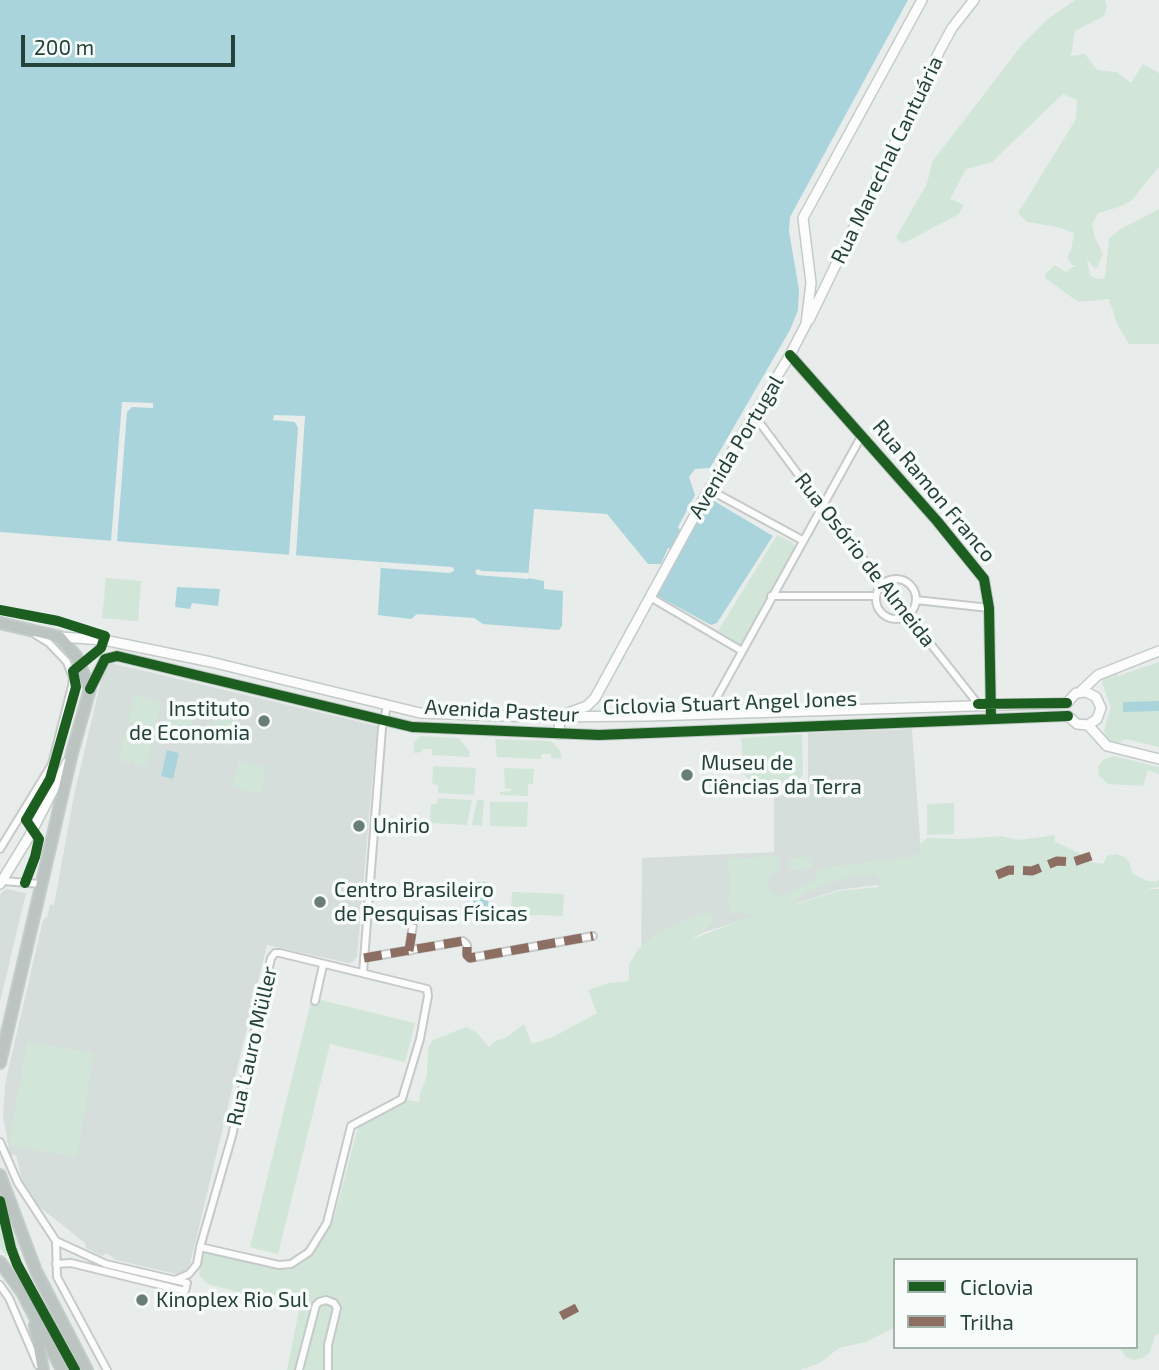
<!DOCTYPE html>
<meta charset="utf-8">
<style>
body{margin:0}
#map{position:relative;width:1159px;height:1370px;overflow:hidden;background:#e8edeb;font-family:"Exo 2",sans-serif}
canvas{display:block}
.legend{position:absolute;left:893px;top:1258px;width:245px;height:91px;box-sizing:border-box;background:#f7fbf9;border:2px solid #a3b1ad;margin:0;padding:9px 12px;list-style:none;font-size:21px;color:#24423a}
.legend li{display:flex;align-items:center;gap:14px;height:35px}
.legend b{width:35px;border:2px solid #a3b1ad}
.scale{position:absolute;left:21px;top:35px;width:214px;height:32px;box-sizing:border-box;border:4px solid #24423a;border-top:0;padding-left:9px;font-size:21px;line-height:24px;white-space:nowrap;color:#24423a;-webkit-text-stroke:5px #f7fbf9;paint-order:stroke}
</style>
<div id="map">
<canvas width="1159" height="1370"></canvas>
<ul class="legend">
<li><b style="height:9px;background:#1b5e20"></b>Ciclovia</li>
<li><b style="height:9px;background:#8d6e63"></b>Trilha</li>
</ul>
<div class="scale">200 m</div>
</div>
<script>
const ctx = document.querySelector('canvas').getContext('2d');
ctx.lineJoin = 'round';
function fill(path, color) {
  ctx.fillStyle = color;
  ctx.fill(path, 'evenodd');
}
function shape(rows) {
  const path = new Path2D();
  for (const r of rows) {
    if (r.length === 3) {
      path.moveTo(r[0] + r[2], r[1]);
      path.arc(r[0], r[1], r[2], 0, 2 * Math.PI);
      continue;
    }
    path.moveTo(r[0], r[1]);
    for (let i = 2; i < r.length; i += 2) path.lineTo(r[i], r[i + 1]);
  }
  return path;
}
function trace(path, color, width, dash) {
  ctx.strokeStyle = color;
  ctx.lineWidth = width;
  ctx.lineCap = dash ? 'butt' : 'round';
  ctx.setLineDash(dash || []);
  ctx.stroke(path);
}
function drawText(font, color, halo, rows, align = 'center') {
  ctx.font = font + ' "Exo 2",sans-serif';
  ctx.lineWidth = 7;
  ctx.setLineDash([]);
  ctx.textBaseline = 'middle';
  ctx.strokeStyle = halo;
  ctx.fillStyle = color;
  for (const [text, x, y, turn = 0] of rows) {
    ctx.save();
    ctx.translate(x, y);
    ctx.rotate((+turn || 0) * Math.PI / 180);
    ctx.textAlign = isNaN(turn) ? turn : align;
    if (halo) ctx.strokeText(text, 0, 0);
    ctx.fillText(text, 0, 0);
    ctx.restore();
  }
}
const built = shape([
 [111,663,377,726,357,957,353,962,348,963,267,945,190,1264,185,1271,176,1274,116,1260,106,1253,102,1256,86,1248,85,1243,37,1205,23,1183,16,1155,10,1156,3,1116,5,1085,10,1062,43,920,47,917,50,904,54,905,74,795,104,668],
 [912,729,923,879,839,890,702,933,641,966,642,858,774,852,774,795,808,794,808,733],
 [6,889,26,893,0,1002,0,894]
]);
const green = shape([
 [1075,0,1105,0,1107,7,1104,16,1075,31,1071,56,1085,54,1097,70,1117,72,1131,83,1143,64,1159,73,1159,167,1131,201,1119,207,1098,213,1092,224,1095,238,1103,254,1097,268,1093,267,1087,259,1090,275,1096,279,1105,278,1109,238,1121,229,1159,209,1159,344,1129,344,1117,324,1109,299,1078,302,1045,278,1045,275,1054,265,1066,272,1076,265,1072,265,1067,258,1071,250,1074,233,1057,227,1027,222,1018,213,1076,119,1077,100,1063,94,992,162,966,169,950,199,964,205,959,214,902,244,896,237,927,184,932,162,1021,46,1049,18],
 [777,535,792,542,795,547,741,645,737,644,718,631],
 [106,578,141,581,138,621,102,618],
 [1159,662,1159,747,1125,739,1119,743,1110,741,1105,737,1104,730,1111,707,1102,683,1104,675,1116,671,1118,676],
 [134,695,161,702,155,728,128,722],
 [172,705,195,710,188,737,181,735,181,731,175,730,174,733,166,731],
 [214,715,237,720,231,747,223,745,223,742,209,742],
 [125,733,152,740,146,767,135,764,133,757,129,763,119,760],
 [802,734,803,774,797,782,793,785,773,787,752,786,744,773,741,738],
 [421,736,459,738,470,752,469,757,432,755,432,749,422,749,422,752,414,753,414,742],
 [495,739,551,741,560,750,562,759,551,758,551,754,541,754,541,759,497,757],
 [1114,756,1159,767,1159,774,1148,770,1143,786,1108,784,1099,776,1098,767,1103,760],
 [239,761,266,767,260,794,233,787],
 [433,766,476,768,474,795,438,793,438,785,432,784],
 [504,768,534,769,533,784,528,784,528,796,500,795,500,792,511,791,511,789,505,788],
 [438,798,472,800,467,825,430,823,431,804,437,804],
 [477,800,484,800,482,826,472,825],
 [490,802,528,802,527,827,490,826],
 [954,803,954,834,927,835,927,804],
 [1055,835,1055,842,1081,854,1086,861,1103,864,1107,856,1116,854,1125,857,1130,864,1132,873,1147,881,1156,882,1159,879,1159,887,1147,889,1159,889,1159,1334,1155,1336,1150,1352,1143,1358,1134,1360,1126,1357,1119,1347,1136,1347,1136,1260,895,1260,895,1327,866,1342,839,1348,820,1363,800,1370,287,1370,300,1305,288,1299,255,1292,254,1296,207,1284,200,1276,199,1268,204,1250,275,1268,287,1270,294,1267,334,1218,358,1127,362,1123,402,1099,419,1102,420,1093,427,1076,428,1048,433,1040,466,1027,477,1033,489,1047,493,1042,507,1037,524,1024,532,1044,553,1037,597,1013,588,990,609,983,629,981,629,965,638,949,658,932,700,914,709,913,713,921,708,928,692,939,753,916,751,914,736,912,731,915,727,896,730,892,728,859,779,856,780,871,770,875,768,886,773,894,782,896,815,880,819,871,827,867,911,857,920,853,920,844,927,838,963,839,1001,836,1019,840],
 [870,873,878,875,880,883,877,887,839,891,789,906,804,893,844,878],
 [811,857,812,869,789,870,789,858],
 [512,892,564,894,563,916,511,914],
 [312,998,415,1023,405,1062,330,1044,278,1254,250,1247],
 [27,1042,94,1053,77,1157,9,1145],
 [0,1198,20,1250,7,1256,0,1248]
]);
const water = shape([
 [0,0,908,0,790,217,789,231,799,290,798,310,790,330,710,468,695,469,689,477,695,495,678,527,683,535,709,498,773,536,717,623,711,625,656,595,676,552,668,548,661,564,648,564,607,514,534,509,528,578,544,581,544,589,563,591,562,626,559,630,483,624,474,618,417,614,411,619,378,615,381,562,0,532],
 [177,587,220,589,218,606,192,603,190,609,175,607],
 [1159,701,1159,711,1123,712,1123,702],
 [167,750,179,753,173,779,161,776],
 [474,882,489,882,488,909,473,908]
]);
const pier = shape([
 [122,402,153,403,153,408,132,407,127,412,117,541,111,541],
 [274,415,305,416,296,556,289,555,298,428,295,422,273,420],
 [381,562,452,567,455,570,450,573,381,568],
 [478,569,482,571,529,573,528,579,477,575,475,571]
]);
const street = shape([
 [754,415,821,505,978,704],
 [710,490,802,540],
 [896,599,20],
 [771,596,876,596],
 [650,597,742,651],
 [916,600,989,608],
 [707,715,862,435],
 [0,849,52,764,72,686,73,678,67,662,49,643,36,635],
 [3,881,41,884],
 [409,951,414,918],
 [364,958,463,941,467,945,467,955,470,958,593,936],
 [363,973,382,728,387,706],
 [315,1001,323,965],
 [0,1142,18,1183,56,1241,106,1264,187,1283,185,1291,71,1263,56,1264],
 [56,1241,57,1277,107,1370],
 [175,1280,189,1274,197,1264,200,1247,232,1136,271,958,275,953,280,953,427,989,428,996,420,1039,402,1099,351,1126,327,1223,309,1252,291,1264,279,1265,200,1247],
 [0,1285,9,1298,38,1365],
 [299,1370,316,1305,319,1302,326,1300,334,1303,337,1308,328,1345,328,1370]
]);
const secondary = shape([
 [809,320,940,50,952,28,974,0],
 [790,355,937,521,984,579,989,608,991,719],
 [60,637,104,640,211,662,420,713,535,717,648,716,1067,703],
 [90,689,105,659,117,656,412,727,599,735,1068,716],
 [1080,692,1098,675,1159,651],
 [1067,703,1076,693,1086,692,1096,697,1101,708,1097,719,1088,725,1077,724,1068,716],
 [1088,725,1107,746,1159,759],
 [559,734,560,716,587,706,595,698,707,493,790,355,806,324,811,283,803,218,922,0],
 [0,884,30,835,67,763]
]);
const highway = shape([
 [0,623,60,637,76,656,90,689,72,753,0,1063],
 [0,1175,36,1271,87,1370],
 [0,1262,22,1292,62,1370],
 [35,1325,43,1370]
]);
const quiet = shape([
 [997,875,1009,870,1032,871,1057,861,1073,862,1091,856],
 [409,951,414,918],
 [364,958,463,941,467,945,467,955,470,958,593,936],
 [561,1316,580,1306]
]);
const cycleway = shape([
 [790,355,937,521,984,579,989,608,991,719],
 [0,610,58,621,105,636,101,648,73,671,76,687,50,779,26,820,39,839,35,857,25,883],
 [90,689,105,659,117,656,412,727,599,735,1068,716],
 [978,704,1067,703],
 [0,1201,11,1248,17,1264,75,1370]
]);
const markers = [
 [264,721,7,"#697e78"],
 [687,775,7,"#697e78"],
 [359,826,7,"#697e78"],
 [320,902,7,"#697e78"],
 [142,1300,7,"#697e78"]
];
const streetNames = [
 ["Rua Marechal Cantuária",887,160,-64],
 ["Avenida Portugal",736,447,-59],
 ["Rua Ramon Franco",934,491,50],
 ["Rua Osório de Almeida",865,560,52],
 ["Ciclovia Stuart Angel Jones",730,703,-2],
 ["Avenida Pasteur",502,711,3],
 ["Rua Lauro Müller",252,1046,-77]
];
const poiNames = [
 ["Instituto",250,709,"right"],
 ["de Economia",250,733,"right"],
 ["Museu de",701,763],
 ["Ciências da Terra",701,787],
 ["Unirio",373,826],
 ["Centro Brasileiro",334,890],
 ["de Pesquisas Físicas",334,914],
 ["Kinoplex Rio Sul",156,1300]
];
fill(built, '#d6dedb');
fill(green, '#d1e6d8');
fill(water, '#a9d4db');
fill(pier, '#e8edeb');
trace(street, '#c5cac8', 10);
trace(secondary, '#c3cbc8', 12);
trace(highway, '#c3ccc9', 14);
trace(street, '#fcfcfc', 6);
trace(secondary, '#fcfcfc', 9);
trace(highway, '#bcc4c2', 10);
trace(quiet, '#8d6e63', 9, [18, 9]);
trace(cycleway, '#1b5e20', 10);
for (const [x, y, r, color] of markers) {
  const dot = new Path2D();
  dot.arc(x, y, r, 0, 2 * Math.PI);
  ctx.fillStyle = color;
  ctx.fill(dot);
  trace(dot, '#f7fbf9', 2.5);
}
drawText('21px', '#24423a', '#f7fbf9', streetNames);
drawText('21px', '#24423a', '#f7fbf9', poiNames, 'left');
</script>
